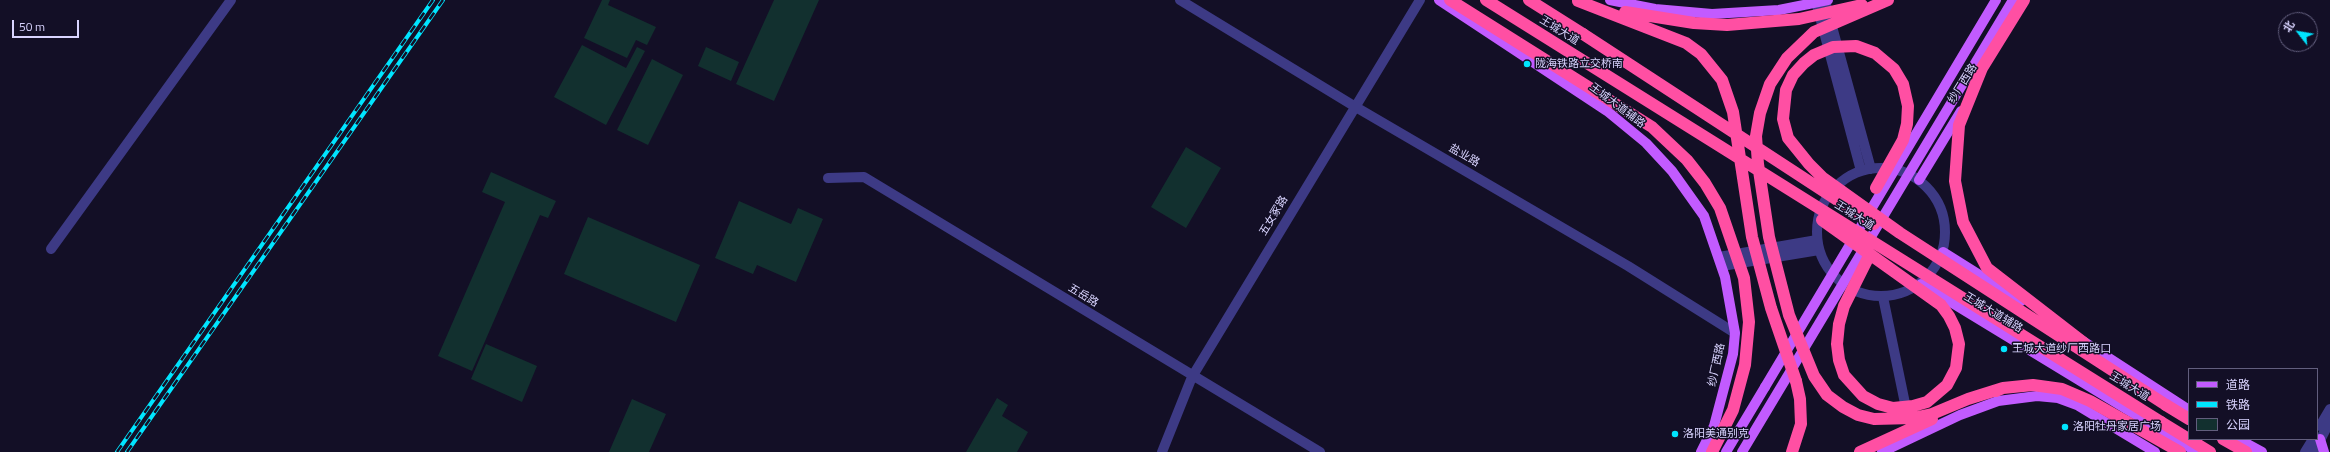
<!DOCTYPE html>
<meta charset="utf-8">
<style>
body{margin:0}
#map{position:relative;width:2330px;height:452px;overflow:hidden;background:#130f26;font-family:"Titillium Web","Noto Sans SC",sans-serif}
canvas{display:block}
.legend{position:absolute;left:2188px;top:368px;width:130px;height:72px;box-sizing:border-box;background:#130f26;border:1px solid #625e7d;margin:0;padding:5px 7px;list-style:none;font-size:12px;color:#d9d4ff}
.legend li{display:flex;align-items:center;gap:8px;height:20px}
.legend b{width:20px;border:1px solid #625e7d}
.north{position:absolute;left:2278px;top:12px;width:40px;height:40px;box-sizing:border-box;background:#130f26;border:1px solid #625e7d;border-radius:50%;rotate:301deg;font-size:11px;font-weight:700;line-height:16px;text-align:center;color:#d9d4ff}
.north::after{content:'';display:block;margin:auto;width:14px;height:18px;background:#00e5ff;clip-path:polygon(50% 0,100% 100%,50% 72%,0 100%)}
.scale{position:absolute;left:12px;top:20px;width:67px;height:18px;box-sizing:border-box;border:2px solid #d9d4ff;border-top:0;padding-left:5px;font-size:12px;line-height:14px;white-space:nowrap;color:#d9d4ff;-webkit-text-stroke:3px #130f26;paint-order:stroke}
</style>
<div id="map">
<canvas width="2330" height="452"></canvas>
<ul class="legend">
<li><b style="height:5px;background:#c25bff"></b>道路</li>
<li><b style="height:5px;background:#00e5ff"></b>铁路</li>
<li><b style="height:11px;background:#12302f"></b>公园</li>
</ul>
<div class="north">北</div>
<div class="scale">50 m</div>
</div>
<script>
const ctx = document.querySelector('canvas').getContext('2d');
ctx.lineJoin = 'round';
function fill(path, color) {
  ctx.fillStyle = color;
  ctx.fill(path, 'evenodd');
}
function shape(rows) {
  const path = new Path2D();
  for (const r of rows) {
    if (r.length === 3) {
      path.moveTo(r[0] + r[2], r[1]);
      path.arc(r[0], r[1], r[2], 0, 2 * Math.PI);
      continue;
    }
    path.moveTo(r[0], r[1]);
    for (let i = 2; i < r.length; i += 2) path.lineTo(r[i], r[i + 1]);
  }
  return path;
}
function trace(path, color, width, dash) {
  ctx.strokeStyle = color;
  ctx.lineWidth = width;
  ctx.lineCap = dash ? 'butt' : 'round';
  ctx.setLineDash(dash || []);
  ctx.stroke(path);
}
function drawText(font, color, halo, rows, align = 'center') {
  ctx.font = font + ' "Titillium Web","Noto Sans SC",sans-serif';
  ctx.lineWidth = 3;
  ctx.setLineDash([]);
  ctx.textBaseline = 'middle';
  ctx.strokeStyle = halo;
  ctx.fillStyle = color;
  for (const [text, x, y, turn = 0] of rows) {
    ctx.save();
    ctx.translate(x, y);
    ctx.rotate((+turn || 0) * Math.PI / 180);
    ctx.textAlign = isNaN(turn) ? turn : align;
    if (halo) ctx.strokeText(text, 0, 0);
    ctx.fillText(text, 0, 0);
    ctx.restore();
  }
}
const green = shape([
 [602,0,610,0,608,5,656,27,647,45,636,40,627,58,584,38],
 [774,0,819,0,774,101,736,84],
 [582,45,626,68,637,47,645,51,606,125,554,97],
 [706,47,739,62,731,81,698,66],
 [652,59,683,75,648,145,617,130],
 [1186,147,1221,168,1186,228,1151,207],
 [491,172,556,201,548,218,540,215,472,371,438,356,505,202,482,192],
 [739,201,791,224,798,208,823,219,796,282,757,265,753,274,715,258],
 [588,217,700,265,676,322,564,274],
 [486,344,537,366,522,402,471,379],
 [997,398,1008,405,1002,416,1028,432,1017,452,966,452],
 [632,399,666,414,649,452,609,452]
]);
const minor = shape([
 [1180,0,1354,106,1628,266,1735,333],
 [1825,1,1871,169],
 [1816,2,1861,171],
 [1881,232,64],
 [828,178,864,177,1320,452],
 [51,249,231,0],
 [1719,257,1817,240],
 [1722,266,1819,250],
 [1883,297,1907,413],
 [2320,426,2330,409],
 [1162,452,1192,377,1420,0],
 [2305,452,2313,439],
 [2314,452,2330,421]
]);
const major = shape([
 [1439,0,1607,111,1646,143,1672,171,1704,216,1725,277,1735,333,1733,354,1714,426,1701,452],
 [1610,0,1655,9,1712,14,1779,10,1828,0],
 [1919,180,1961,111],
 [1943,252,2021,301],
 [1921,284,2197,452],
 [2078,338,2189,410],
 [2238,439,2262,452],
 [2320,439,2324,452],
 [1726,452,1765,387],
 [1882,452,1960,415,1998,401,2037,396,2058,398,2077,405,2155,452]
]);
const highway = shape([
 [1529,0,1583,34],
 [2166,405,2189,419],
 [2161,422,2210,452],
 [2223,439,2246,452],
 [1792,452,1801,424,1800,399,1796,381]
]);
const rail = shape([
 [117,452,433,0],
 [127,452,443,0]
]);
const majorBridge = shape([
 [1765,387,1996,0],
 [1742,452,2013,0]
]);
const highwayBridge = shape([
 [1450,0,1652,127,1687,160,1705,183,1720,208,1744,278,1749,322,1745,365,1733,410,1712,452],
 [1486,0,2161,422],
 [1888,0,1814,32,1787,58,1770,84,1760,113,1756,136,1758,164,1769,237,1789,315,1814,376,1827,395,1843,407,1858,415,1874,419,1913,418,1932,414,1968,399,2003,388],
 [2024,0,1982,68,1959,125,1955,181,1963,222,1987,268,2084,343],
 [1578,1,1686,43,1701,54,1722,80,1733,112,1752,237,1771,308,1796,381],
 [1625,12,1694,23,1727,25,1799,19,1862,5],
 [1583,34,1874,224],
 [1876,188,1903,140,1907,124,1908,106,1903,84,1894,69,1875,53,1856,46,1833,47,1814,55,1804,63,1793,75,1786,90,1783,119,1788,138,1809,164,1823,178,1900,233,2166,405],
 [1822,220,1941,305,1949,316,1955,328,1959,344,1956,368,1947,385,1927,402,1913,406,1893,408,1878,404,1863,396,1844,375,1839,360,1837,344,1839,324,1844,306,1869,256],
 [1996,391,2003,388,2033,385,2062,389,2090,401,2180,452],
 [1860,452,1932,419]
]);
const markers = [
 [1527,64,4,"#00e5ff"],
 [2004,349,4,"#00e5ff"],
 [2065,427,4,"#00e5ff"],
 [1675,434,4,"#00e5ff"]
];
const streetNames = [
 ["王城大道",1559,31,32],
 ["纱厂西路",1963,84,-58],
 ["王城大道辅路",1617,106,37],
 ["盐业路",1464,156,30],
 ["五女冢路",1274,216,-59],
 ["王城大道",1854,216,32],
 ["五岳路",1083,296,31],
 ["王城大道辅路",1993,313,31],
 ["纱厂西路",1717,365,-78],
 ["王城大道",2129,387,32]
];
const poiNames = [
 ["陇海铁路立交桥南",1535,64],
 ["王城大道纱厂西路口",2012,349],
 ["洛阳牡丹家居广场",2073,427],
 ["洛阳美通别克",1683,434]
];
fill(green, '#12302f');
trace(minor, '#3d3a85', 10);
trace(major, '#c25bff', 10);
trace(highway, '#ff4fa3', 12);
trace(rail, '#00e5ff', 4);
trace(rail, '#130f26', 2.5, [8]);
trace(majorBridge, '#c25bff', 10);
trace(highwayBridge, '#ff4fa3', 12);
for (const [x, y, r, color] of markers) {
  const dot = new Path2D();
  dot.arc(x, y, r, 0, 2 * Math.PI);
  ctx.fillStyle = color;
  ctx.fill(dot);
  trace(dot, '#130f26', 1.5);
}
drawText('11px', '#d9d4ff', '#130f26', streetNames);
drawText('11px', '#d9d4ff', '#130f26', poiNames, 'left');
</script>
